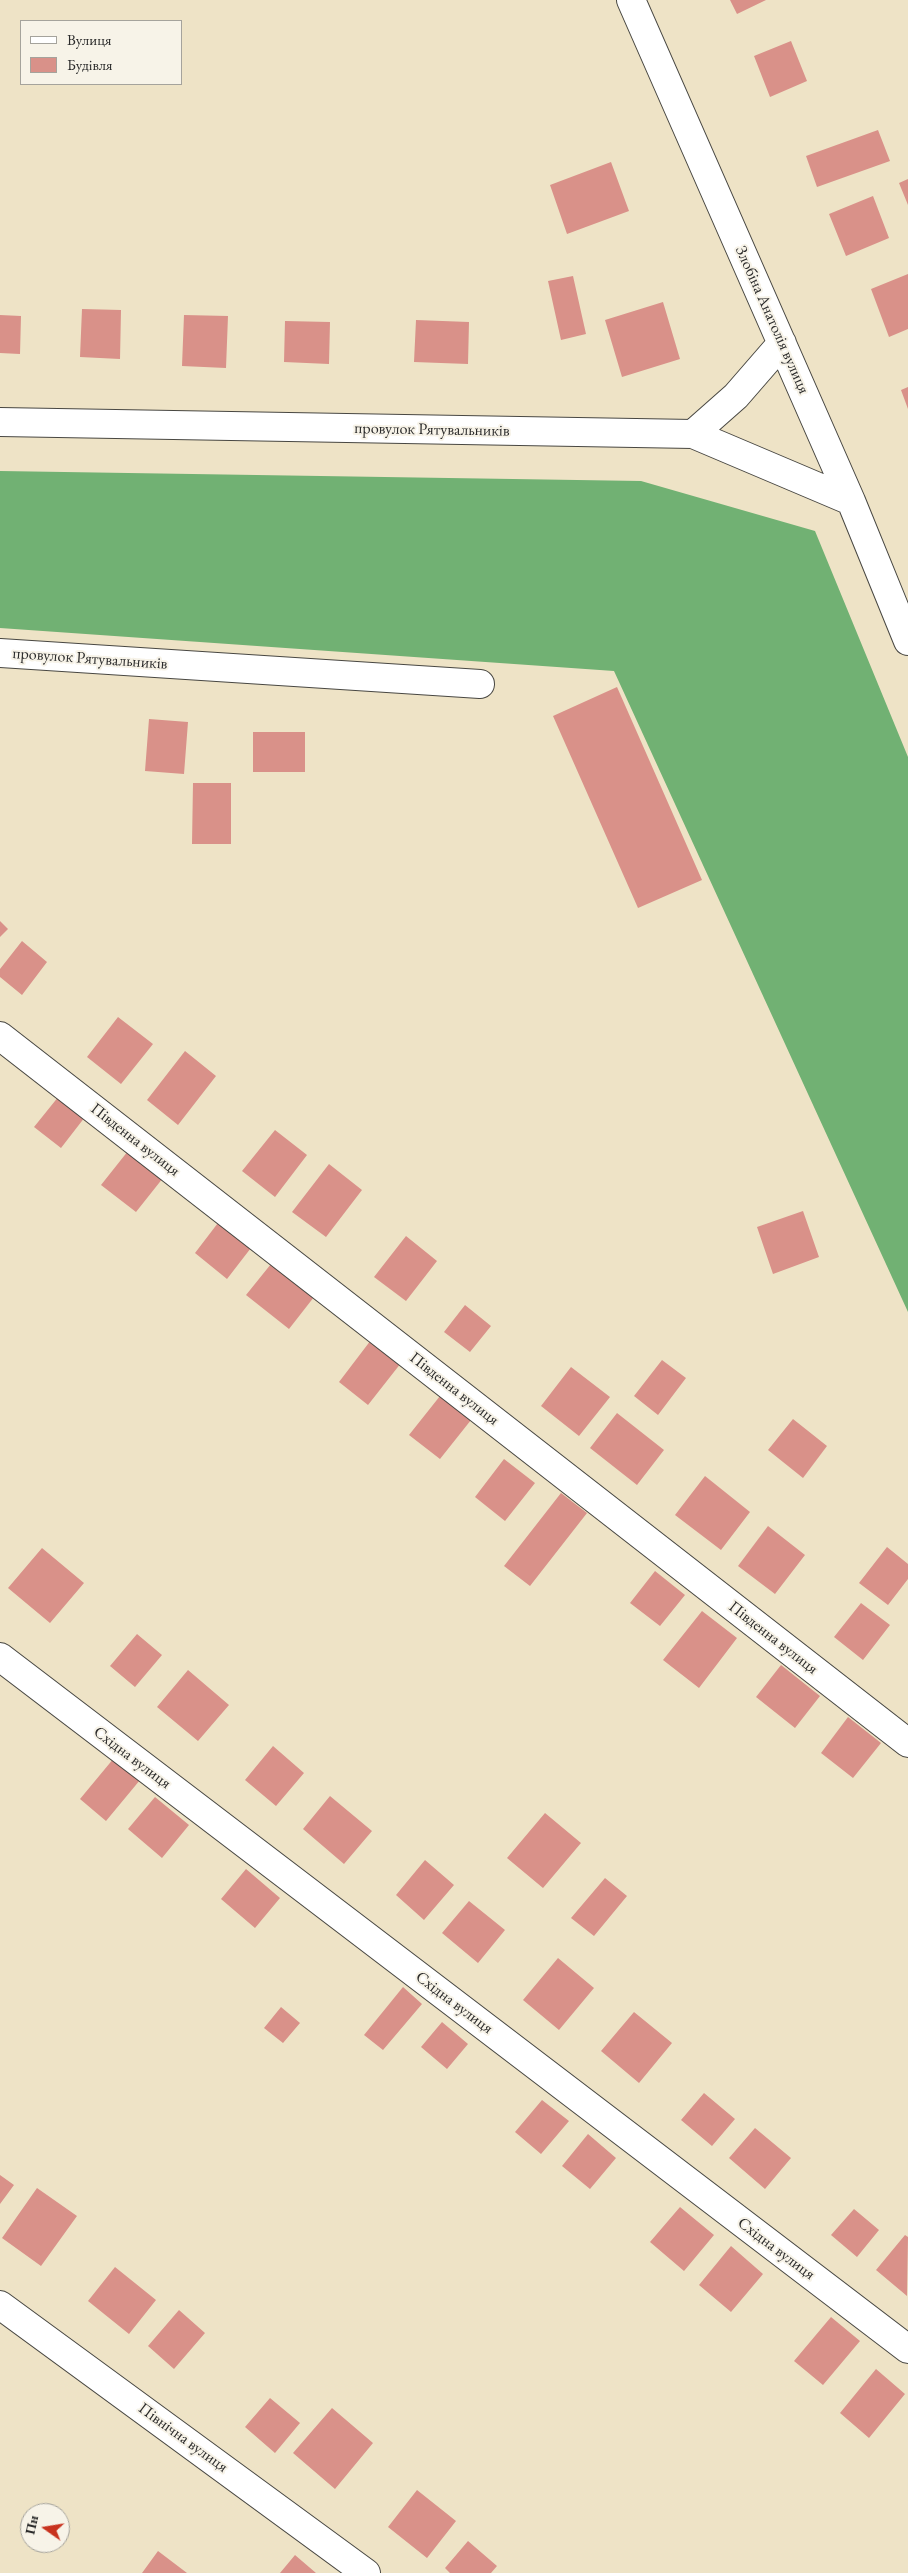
<!DOCTYPE html>
<meta charset="utf-8">
<style>
body{margin:0}
#map{position:relative;width:908px;height:2573px;overflow:hidden;background:#eee3c6;font-family:"EB Garamond",serif}
canvas{display:block}
.legend{position:absolute;left:20px;top:20px;width:162px;height:65px;box-sizing:border-box;background:#f7f3e8;border:1px solid #a5a39c;margin:0;padding:6px 9px;list-style:none;font-size:15px;color:#2b2b2b}
.legend li{display:flex;align-items:center;gap:10px;height:25px}
.legend b{width:25px;border:1px solid #a5a39c}
.north{position:absolute;left:20px;top:2503px;width:50px;height:50px;box-sizing:border-box;background:#f7f3e8;border:1px solid #a5a39c;border-radius:50%;rotate:283deg;font-size:14px;font-weight:700;line-height:20px;text-align:center;color:#2b2b2b}
.north::after{content:'';display:block;margin:auto;width:18px;height:22px;background:#c8321e;clip-path:polygon(50% 0,100% 100%,50% 72%,0 100%)}
</style>
<div id="map">
<canvas width="908" height="2573"></canvas>
<ul class="legend">
<li><b style="height:6px;background:#fff"></b>Вулиця</li>
<li><b style="height:14px;background:#d99189"></b>Будівля</li>
</ul>
<div class="north">Пн</div>
</div>
<script>
const ctx = document.querySelector('canvas').getContext('2d');
ctx.lineJoin = 'round';
function fill(path, color) {
  ctx.fillStyle = color;
  ctx.fill(path, 'evenodd');
}
function shape(rows) {
  const path = new Path2D();
  for (const r of rows) {
    path.moveTo(r[0], r[1]);
    for (let i = 2; i < r.length; i += 2) path.lineTo(r[i], r[i + 1]);
  }
  return path;
}
function trace(path, color, width, dash) {
  ctx.strokeStyle = color;
  ctx.lineWidth = width;
  ctx.lineCap = dash ? 'butt' : 'round';
  ctx.setLineDash(dash || []);
  ctx.stroke(path);
}
function drawText(font, color, halo, rows, align = 'center') {
  ctx.font = font + ' "EB Garamond",serif';
  ctx.lineWidth = 4;
  ctx.setLineDash([]);
  ctx.textBaseline = 'middle';
  ctx.strokeStyle = halo;
  ctx.fillStyle = color;
  for (const [text, x, y, turn = 0] of rows) {
    ctx.save();
    ctx.translate(x, y);
    ctx.rotate((+turn || 0) * Math.PI / 180);
    ctx.textAlign = isNaN(turn) ? turn : align;
    if (halo) ctx.strokeText(text, 0, 0);
    ctx.fillText(text, 0, 0);
    ctx.restore();
  }
}
const forest = shape([
 [0,471,641,481,815,531,908,757,908,1312,614,671,0,628]
]);
const building = shape([
 [730,0,766,0,737,14],
 [791,41,807,81,770,97,754,56],
 [878,130,890,161,817,187,806,156],
 [611,162,629,211,567,234,550,185],
 [908,179,908,205,899,183],
 [873,196,889,238,846,256,829,214],
 [908,274,908,329,889,337,871,289],
 [573,276,586,334,561,340,548,281],
 [663,302,680,359,622,377,605,320],
 [82,309,121,310,120,359,80,357],
 [0,315,21,316,20,354,0,353],
 [184,315,228,316,226,368,182,366],
 [416,320,469,322,468,364,414,362],
 [285,321,330,322,329,364,284,362],
 [908,387,908,409,901,390],
 [617,687,702,880,638,908,553,716],
 [149,719,188,722,184,774,145,771],
 [253,732,305,732,305,772,253,772],
 [193,783,231,783,231,844,192,844],
 [0,921,8,929,0,937],
 [22,941,47,962,22,995,0,977,0,969],
 [118,1017,153,1044,121,1084,87,1057],
 [185,1051,216,1076,178,1125,147,1100],
 [59,1096,85,1117,61,1148,34,1127],
 [275,1130,307,1155,275,1197,242,1171],
 [128,1151,163,1178,136,1212,101,1185],
 [329,1164,362,1190,326,1237,292,1212],
 [803,1211,819,1257,773,1274,757,1227],
 [221,1219,254,1244,227,1279,195,1253],
 [406,1236,437,1261,406,1301,374,1277],
 [271,1264,314,1297,289,1329,246,1295],
 [465,1305,491,1326,470,1352,444,1332],
 [371,1340,401,1363,368,1405,339,1382],
 [662,1360,686,1378,658,1415,634,1396],
 [571,1367,610,1397,579,1436,541,1406],
 [440,1396,471,1420,440,1459,409,1435],
 [617,1413,664,1450,637,1485,590,1448],
 [793,1419,827,1446,803,1478,768,1450],
 [504,1459,535,1483,505,1521,475,1497],
 [705,1476,750,1512,721,1550,675,1515],
 [561,1493,587,1513,530,1586,504,1566],
 [768,1526,805,1555,775,1594,738,1566],
 [887,1547,908,1564,908,1579,888,1605,859,1583],
 [42,1548,84,1583,50,1623,8,1588],
 [655,1571,685,1595,660,1626,630,1603],
 [861,1603,890,1625,863,1660,834,1637],
 [702,1611,737,1638,699,1688,663,1660],
 [137,1634,162,1655,135,1687,110,1666],
 [781,1665,820,1696,795,1728,756,1697],
 [188,1670,229,1705,198,1741,157,1707],
 [848,1717,881,1743,853,1778,821,1753],
 [273,1746,304,1773,276,1806,245,1780],
 [114,1758,140,1780,106,1821,80,1799],
 [330,1796,372,1831,344,1864,303,1829],
 [155,1797,189,1825,162,1858,128,1829],
 [545,1813,581,1843,543,1888,507,1858],
 [425,1860,454,1885,424,1920,396,1895],
 [246,1869,280,1898,255,1928,221,1899],
 [605,1878,627,1896,594,1936,571,1918],
 [469,1901,505,1930,478,1963,442,1933],
 [558,1958,594,1988,559,2030,523,2000],
 [403,1987,422,2004,383,2050,364,2035],
 [281,2007,300,2023,283,2043,264,2028],
 [634,2012,672,2043,639,2083,601,2051],
 [442,2022,468,2044,447,2069,421,2047],
 [704,2093,735,2119,712,2146,681,2120],
 [542,2100,569,2121,541,2154,515,2132],
 [755,2128,791,2158,765,2189,729,2158],
 [588,2134,616,2158,590,2189,562,2166],
 [0,2175,14,2185,0,2204],
 [37,2188,77,2216,41,2266,2,2238],
 [680,2207,714,2235,684,2271,650,2242],
 [854,2209,879,2230,857,2257,831,2235],
 [905,2235,908,2237,907,2296,876,2270],
 [731,2246,763,2274,731,2312,699,2285],
 [115,2267,156,2300,129,2334,88,2301],
 [179,2310,205,2333,174,2369,148,2346],
 [831,2317,860,2341,823,2385,794,2361],
 [876,2369,905,2394,869,2438,840,2413],
 [270,2398,300,2423,275,2453,245,2427],
 [332,2408,373,2443,335,2489,293,2453],
 [417,2490,456,2521,427,2558,388,2527],
 [468,2541,497,2566,491,2573,450,2573,445,2568],
 [158,2551,187,2573,142,2573],
 [295,2555,316,2573,280,2573]
]);
const minor = shape([
 [631,0,851,501,908,641],
 [0,422,693,434,851,501],
 [693,434,736,396,782,343],
 [0,653,480,684],
 [0,1036,908,1743],
 [0,1657,908,2349],
 [0,2305,366,2573]
]);
const streetNames = [
 ["Злобіна Анатолія вулиця",772,320,66],
 ["провулок Рятувальників",432,430,1],
 ["провулок Рятувальників",90,659,4],
 ["Південна вулиця",135,1140,38],
 ["Південна вулиця",454,1389,38],
 ["Південна вулиця",773,1638,38],
 ["Східна вулиця",132,1758,37],
 ["Східна вулиця",454,2003,37],
 ["Східна вулиця",776,2249,37],
 ["Північна вулиця",183,2438,36]
];
fill(forest, '#71b173');
fill(building, '#d99189');
trace(minor, '#484742', 30);
trace(minor, '#fff', 28);
drawText('16px', '#2b2b2b', '#f7f3e8', streetNames);
</script>
